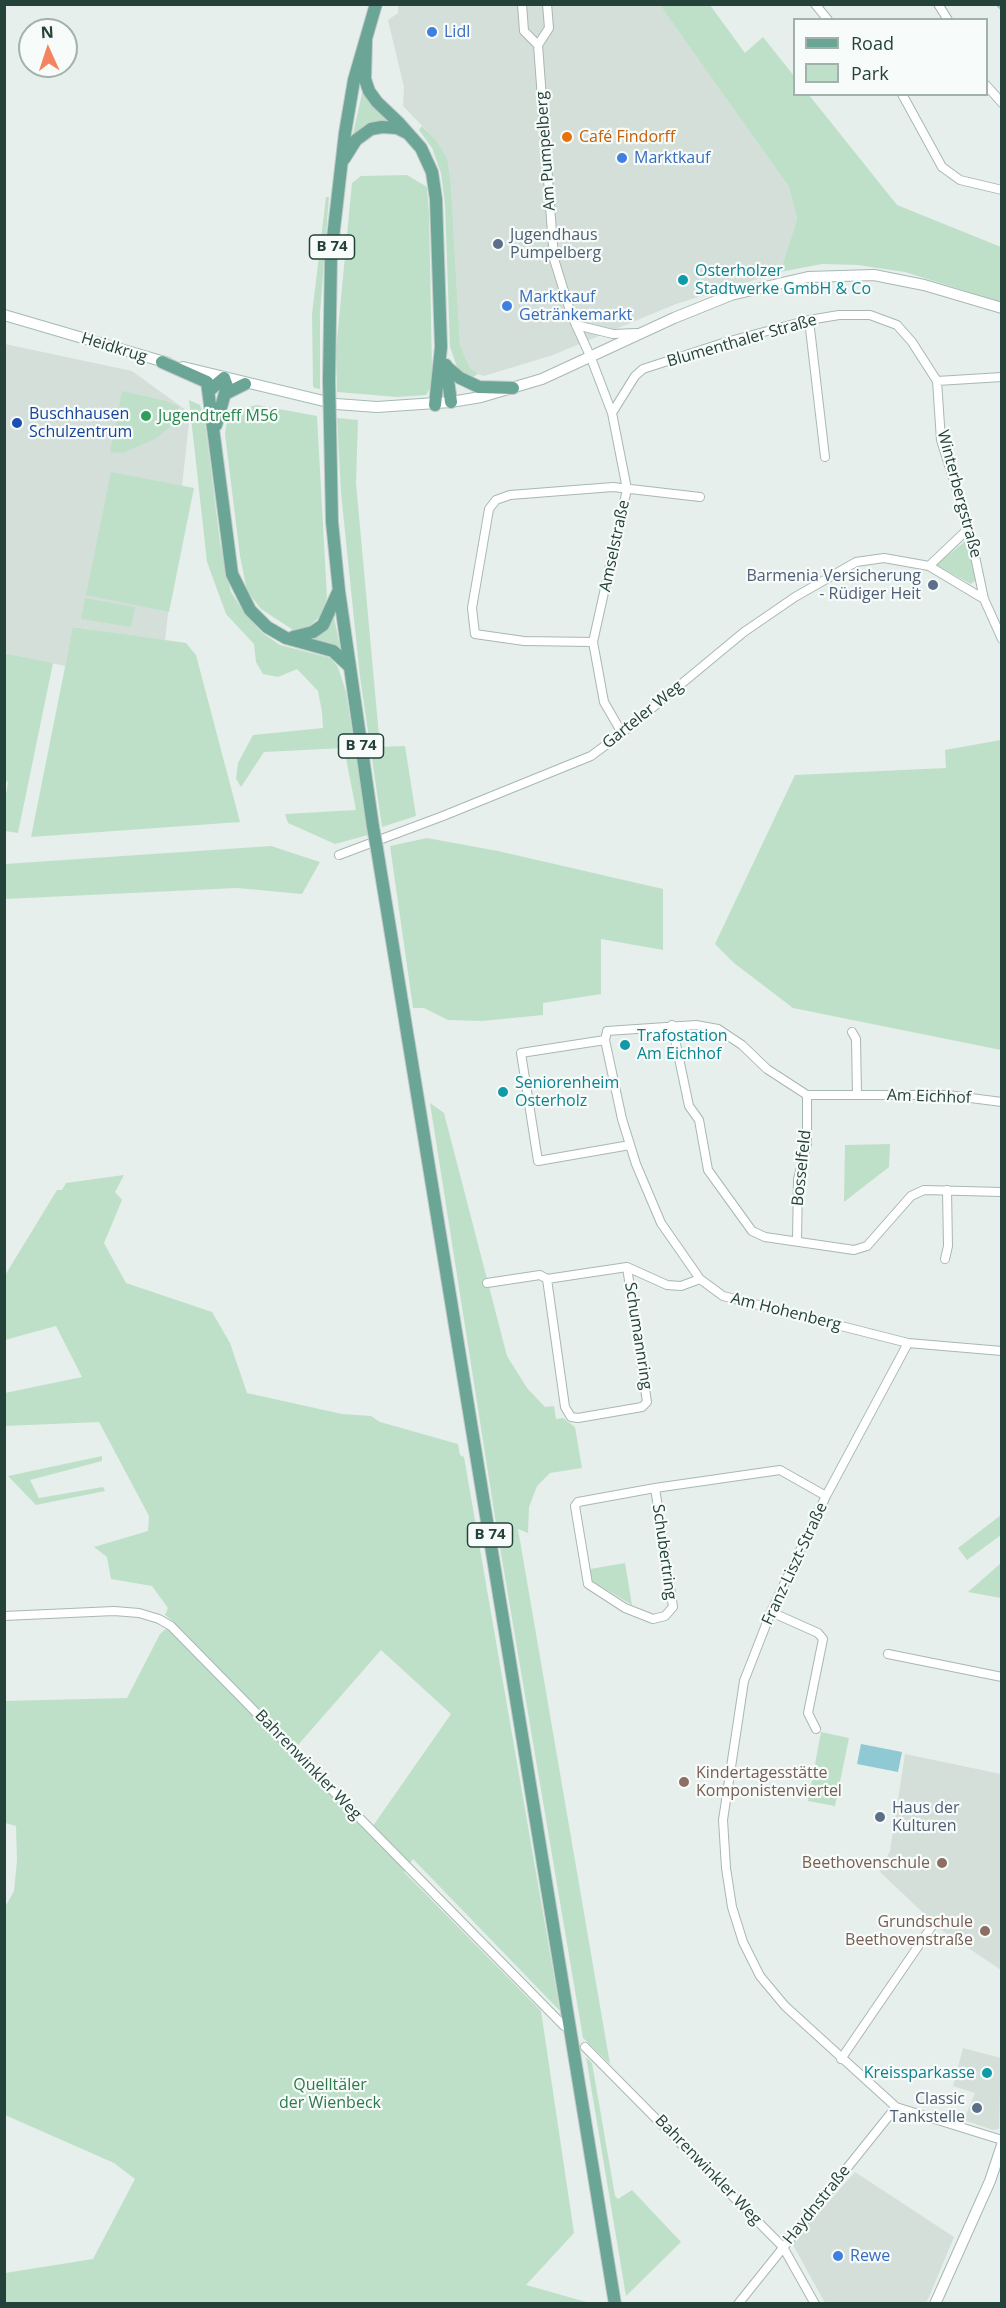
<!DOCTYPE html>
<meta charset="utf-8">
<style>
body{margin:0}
#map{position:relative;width:1006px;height:2308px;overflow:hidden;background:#e6efeb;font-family:"Open Sans",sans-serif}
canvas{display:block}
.frame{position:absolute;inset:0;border:6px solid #24423a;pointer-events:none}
.legend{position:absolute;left:793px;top:18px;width:195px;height:78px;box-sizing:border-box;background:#f7fbf9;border:2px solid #a3b1ad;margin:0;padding:8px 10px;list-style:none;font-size:18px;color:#24423a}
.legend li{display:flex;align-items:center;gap:12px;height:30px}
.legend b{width:30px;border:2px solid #a3b1ad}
.north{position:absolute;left:18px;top:18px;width:60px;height:60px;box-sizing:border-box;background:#f7fbf9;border:2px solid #a3b1ad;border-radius:50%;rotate:357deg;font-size:16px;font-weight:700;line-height:24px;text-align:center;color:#24423a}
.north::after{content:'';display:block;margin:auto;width:21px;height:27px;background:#f4845f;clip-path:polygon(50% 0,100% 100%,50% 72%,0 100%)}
</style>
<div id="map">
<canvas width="1006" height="2308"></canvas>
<div class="frame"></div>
<ul class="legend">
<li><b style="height:8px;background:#6aa596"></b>Road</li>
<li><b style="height:16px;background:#bfe0c8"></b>Park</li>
</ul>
<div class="north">N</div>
</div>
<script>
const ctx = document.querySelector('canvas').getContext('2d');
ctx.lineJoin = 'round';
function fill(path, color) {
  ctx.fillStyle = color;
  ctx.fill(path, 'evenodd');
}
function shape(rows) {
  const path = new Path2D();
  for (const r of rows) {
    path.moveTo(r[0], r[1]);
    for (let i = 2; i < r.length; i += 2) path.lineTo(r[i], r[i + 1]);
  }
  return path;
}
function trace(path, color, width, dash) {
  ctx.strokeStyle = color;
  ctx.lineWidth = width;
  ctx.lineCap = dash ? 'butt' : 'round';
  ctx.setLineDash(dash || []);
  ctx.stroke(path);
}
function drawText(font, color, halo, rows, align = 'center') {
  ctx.font = font + ' "Open Sans",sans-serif';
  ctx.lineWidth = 4.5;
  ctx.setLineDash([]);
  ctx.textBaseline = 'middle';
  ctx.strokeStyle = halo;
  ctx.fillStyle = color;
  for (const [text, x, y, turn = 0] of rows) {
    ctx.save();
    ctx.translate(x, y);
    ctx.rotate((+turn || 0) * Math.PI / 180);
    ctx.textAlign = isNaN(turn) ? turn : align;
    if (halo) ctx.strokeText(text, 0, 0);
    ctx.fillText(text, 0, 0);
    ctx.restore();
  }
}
const built = shape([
 [398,5,661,6,789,187,797,219,780,272,676,304,553,355,484,376,478,374,470,368,460,345,451,186,435,139,403,106,404,87,388,20,398,13],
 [5,344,132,371,190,413,165,641,74,627,65,666,5,653],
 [905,1754,1001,1774,1001,1970,940,1929,879,1871,890,1851],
 [963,2048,1001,2058,999,2129,993,2130,964,2120,975,2093,953,2086],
 [855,2172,954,2237,926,2304,825,2303,792,2243]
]);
const green = shape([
 [660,5,710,5,745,53,763,37,794,76,794,94,809,95,897,205,1001,247,1001,302,905,272,858,265,822,264,780,272,797,219,789,187],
 [363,89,391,121,366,124,353,134],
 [422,126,435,139,447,158,451,185,460,345,470,368,478,374,470,379,458,370,450,347,445,204,441,173,432,148,419,130],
 [407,175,427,187,429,213,432,369,430,388,426,395,397,397,337,392,336,350,352,183,361,176],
 [326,197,329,197,320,313,320,389,314,388,313,385,312,314],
 [122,391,166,401,179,407,171,426,155,439,123,453,110,452],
 [189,400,200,405,205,421,220,542,231,592,243,611,261,632,280,645,331,658,338,667,346,692,368,835,335,844,288,823,285,814,356,810,344,748,264,752,241,787,236,779,238,763,253,735,323,728,322,712,318,691,297,669,278,677,263,674,256,662,254,644,226,614,207,562],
 [257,405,317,416,327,597,323,613,310,626,293,630,261,609,247,591,240,556,225,434,228,415,235,410],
 [337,418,358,420,356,483,380,747,405,746,416,816,382,827,360,677,341,493],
 [111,472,194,488,169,612,86,595],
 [968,539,976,580,971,584,936,565],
 [85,598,135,607,131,627,81,619],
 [334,617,341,652,305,638,325,627],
 [73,627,186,643,196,655,240,822,31,837],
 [4,653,53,663,18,833,5,831,5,800,8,782,4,780],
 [1001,740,1001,1050,793,1008,734,963,715,944,795,775,946,768,945,750],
 [427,838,498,851,663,889,663,950,601,939,601,994,543,1003,543,1015,482,1021,448,1020,424,1008,413,1008,390,846],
 [271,846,320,862,302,894,237,888,5,899,5,864],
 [430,1103,444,1113,507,1356,527,1388,545,1407,554,1406,556,1419,563,1418,575,1427,582,1468,550,1473,537,1486,529,1507,528,1533,518,1529,610,2064,583,2038,497,1530],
 [890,1144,889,1167,844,1202,845,1145],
 [124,1175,115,1192,122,1200,104,1243,126,1283,212,1312,230,1343,247,1393,342,1414,371,1416,380,1422,458,1444,460,1455,464,1457,560,2011,413,1859,404,1872,541,2011,574,2233,526,2285,590,2303,5,2303,5,2273,93,2259,135,2179,114,2163,5,2115,5,1907,14,1891,17,1860,16,1826,5,1823,5,1701,127,1698,160,1634,174,1622,165,1615,168,1608,152,1586,111,1579,107,1557,94,1547,148,1531,149,1516,99,1422,5,1426,5,1393,82,1377,56,1326,5,1340,4,1277,57,1190,62,1190,66,1183],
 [381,1650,451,1714,368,1833,287,1750,294,1740,298,1745],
 [102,1456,102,1461,30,1480,39,1498,103,1487,105,1491,36,1505,8,1476],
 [1001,1515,1001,1535,967,1560,958,1548],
 [625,1563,632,1605,592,1581,590,1569],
 [1001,1563,1001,1598,968,1592],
 [821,1732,849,1738,835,1806,808,1801],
 [586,2057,592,2063,615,2196,618,2199,632,2190,681,2242,626,2296]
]);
const water = shape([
 [861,1744,902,1752,898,1772,857,1764]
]);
const stream = shape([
 [996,4,1002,10]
]);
const minor = shape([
 [522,4,524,31,538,45],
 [547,4,549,28,538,45,554,259,571,314,591,358,612,413,627,489,593,642,604,702,622,733],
 [815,4,828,20],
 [938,4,948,20],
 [986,85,1002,103],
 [902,94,942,167,960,180,1002,190],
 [809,320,825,457],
 [576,325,613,334,637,333],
 [937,381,1002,377],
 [612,413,635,376,643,369,726,342,809,320,839,315,870,315,897,325,912,342,937,381,941,440,969,528,984,599,1002,639],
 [929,566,969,528],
 [593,642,524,641,475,634,472,608,489,509,496,500,510,495,613,487,700,497],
 [339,855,443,816,591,756,622,733,744,632,795,597,856,562,884,558,929,566,984,599],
 [672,1025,689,1106,699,1120,708,1170,752,1231,765,1237,854,1250,867,1246,911,1196,924,1190,1002,1192],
 [852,1032,856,1039,857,1095],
 [605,1040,521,1053,538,1161,630,1145],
 [1002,1102,947,1095,807,1095,767,1069,742,1045,718,1029,696,1025,607,1031,605,1040,622,1119,636,1164,661,1223,700,1279,723,1296,908,1343,1002,1351],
 [797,1241,798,1179,807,1144,807,1095],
 [945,1259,948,1246,947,1190],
 [547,1279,565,1407,571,1417,578,1418,642,1407,647,1402,627,1267],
 [487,1283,540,1275,547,1279,627,1267,667,1285,681,1286,700,1279],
 [908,1343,826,1496,771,1612,744,1681,723,1820,726,1868,732,1907,743,1942,760,1976,785,2006,896,2107,1002,2140],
 [655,1488,673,1607,665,1616,653,1619,625,1608,588,1584,575,1506,578,1502,655,1488,780,1470,826,1496],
 [771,1612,818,1633,823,1639,808,1713,816,1729],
 [4,1616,114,1611,139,1613,159,1619,171,1626,564,2026],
 [888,1654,1002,1677],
 [585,2047,783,2247,815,2304],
 [841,2059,932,1926],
 [738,2304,896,2107]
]);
const tertiary = shape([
 [451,402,481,397,542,379,674,318,731,295,808,277,874,275,924,285,1002,308],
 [935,2304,990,2181,1002,2145]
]);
const secondary = shape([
 [4,315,168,363],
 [183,367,336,404,377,407,451,402]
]);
const primary = shape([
 [366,41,365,79,369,91,377,102,398,122,421,148,432,172,436,199,441,347,435,405],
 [344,159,356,140,371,129,382,127,397,128,407,133],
 [162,362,207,382,232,574,250,610,267,627,286,638,333,651,349,666],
 [446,365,451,402],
 [447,367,460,378,479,387,513,388],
 [329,380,331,255,345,133,354,80,376,4],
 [210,390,224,378,227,386,216,425],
 [225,394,245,384],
 [330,426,332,522,339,591,373,827],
 [293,637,313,632,323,625,338,592],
 [377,849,615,2304]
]);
const primaryBridge = shape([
 [329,380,330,426],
 [373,827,377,849]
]);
const markers = [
 [432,32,6,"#3f7fe0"],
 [567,137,6,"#e8710a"],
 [622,158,6,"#3f7fe0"],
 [498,244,6,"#5c6f8a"],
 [683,280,6,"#0f9aa8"],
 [507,306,6,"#3f7fe0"],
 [146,416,6,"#2e9e5b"],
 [17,423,6,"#1a4fb4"],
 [933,585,6,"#5c6f8a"],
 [625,1045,6,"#0f9aa8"],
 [503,1092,6,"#0f9aa8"],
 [684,1782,6,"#8d6e63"],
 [880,1817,6,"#5c6f8a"],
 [942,1863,6,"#8d6e63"],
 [985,1931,6,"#8d6e63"],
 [987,2073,6,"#0f9aa8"],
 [977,2108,6,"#5c6f8a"],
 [838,2256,6,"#3f7fe0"]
];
const shields = [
 [332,247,45],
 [361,746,45],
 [490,1535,45]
];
const shieldNames = [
 ["B 74",332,247],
 ["B 74",361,746],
 ["B 74",490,1535]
];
const shopNames = [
 ["Lidl",444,32],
 ["Marktkauf",634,158],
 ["Marktkauf",519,297],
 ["Getränkemarkt",519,315],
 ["Rewe",850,2256]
];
const foodNames = [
 ["Café Findorff",579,137]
];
const streetNames = [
 ["Am Pumpelberg",546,151,-94],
 ["Blumenthaler Straße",742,341,-16],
 ["Heidkrug",114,348,17],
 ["Winterbergstraße",959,494,75],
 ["Amselstraße",615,546,-78],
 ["Garteler Weg",643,715,-39],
 ["Am Eichhof",929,1097,2],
 ["Bosselfeld",802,1168,-84],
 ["Am Hohenberg",786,1312,14],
 ["Schumannring",638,1336,81],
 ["Schubertring",664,1552,82],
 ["Franz-Liszt-Straße",795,1564,-65],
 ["Bahrenwinkler Weg",308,1765,46],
 ["Bahrenwinkler Weg",708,2170,46],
 ["Haydnstraße",817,2205,-51]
];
const serviceNames = [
 ["Jugendhaus",510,235],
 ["Pumpelberg",510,253],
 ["Barmenia Versicherung",921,576,"right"],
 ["- Rüdiger Heit",921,594,"right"],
 ["Haus der",892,1808],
 ["Kulturen",892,1826],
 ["Classic",965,2099,"right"],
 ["Tankstelle",965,2117,"right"]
];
const cultureNames = [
 ["Osterholzer",695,271],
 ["Stadtwerke GmbH & Co",695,289],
 ["Trafostation",637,1036],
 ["Am Eichhof",637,1054],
 ["Seniorenheim",515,1083],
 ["Osterholz",515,1101],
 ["Kreissparkasse",975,2073,"right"]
];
const transitNames = [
 ["Buschhausen",29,414],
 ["Schulzentrum",29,432]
];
const leisureNames = [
 ["Jugendtreff M56",158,416]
];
const educationNames = [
 ["Kindertagesstätte",696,1773,"left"],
 ["Komponistenviertel",696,1791,"left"],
 ["Beethovenschule",930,1863],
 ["Grundschule",973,1922],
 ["Beethovenstraße",973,1940]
];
const parkNames = [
 ["Quelltäler",330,2085],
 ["der Wienbeck",330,2103]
];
fill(built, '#d4dfda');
fill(green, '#bfe0c8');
fill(water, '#8ec9d4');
trace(stream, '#8ec9d4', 2);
trace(minor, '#a8b8b2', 10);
trace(tertiary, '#a8b8b2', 12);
trace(secondary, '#a4bbb3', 12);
trace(primary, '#c2cac8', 14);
trace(minor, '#fff', 8);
trace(tertiary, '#fff', 10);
trace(secondary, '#fff', 10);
trace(primary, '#6aa596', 12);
trace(primaryBridge, '#c2cac8', 14, []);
trace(primaryBridge, '#6aa596', 12);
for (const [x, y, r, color] of markers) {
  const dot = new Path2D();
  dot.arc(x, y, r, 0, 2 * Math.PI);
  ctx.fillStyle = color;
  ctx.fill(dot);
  trace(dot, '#f7fbf9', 2);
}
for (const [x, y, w] of shields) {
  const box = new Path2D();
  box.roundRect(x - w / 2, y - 12, w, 24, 4.5);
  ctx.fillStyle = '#f7fbf9';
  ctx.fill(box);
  trace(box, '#24423a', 1.5);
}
drawText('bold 15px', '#24423a', null, shieldNames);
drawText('16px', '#366cbe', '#f7fbf9', shopNames, 'left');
drawText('16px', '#c56008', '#f7fbf9', foodNames, 'left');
drawText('16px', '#24423a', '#f7fbf9', streetNames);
drawText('16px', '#4e5e75', '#f7fbf9', serviceNames, 'left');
drawText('16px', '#0d838f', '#f7fbf9', cultureNames, 'left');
drawText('16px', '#164399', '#f7fbf9', transitNames, 'left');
drawText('16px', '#27864d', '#f7fbf9', leisureNames, 'left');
drawText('16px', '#785e54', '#f7fbf9', educationNames, 'right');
drawText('16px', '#2d7a4b', '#f7fbf9', parkNames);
</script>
